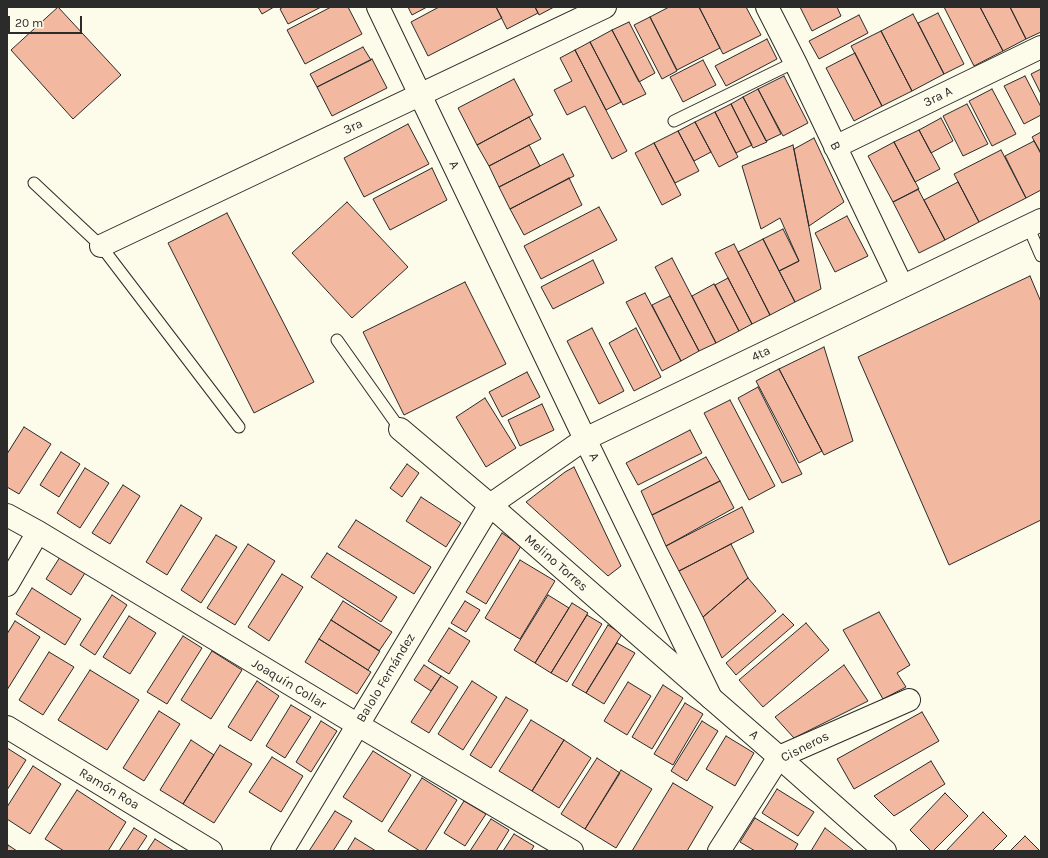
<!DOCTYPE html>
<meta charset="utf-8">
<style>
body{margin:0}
#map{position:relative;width:1048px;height:858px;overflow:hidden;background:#fdfbea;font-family:Karla,sans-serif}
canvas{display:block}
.frame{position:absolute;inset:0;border:8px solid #2b2b2b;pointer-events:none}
.scale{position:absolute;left:8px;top:16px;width:74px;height:18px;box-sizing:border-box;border:2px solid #2b2b2b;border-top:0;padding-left:5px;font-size:12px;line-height:14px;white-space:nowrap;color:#2b2b2b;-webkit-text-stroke:3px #fdfbea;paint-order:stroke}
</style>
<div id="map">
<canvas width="1048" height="858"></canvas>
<div class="frame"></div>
<div class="scale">20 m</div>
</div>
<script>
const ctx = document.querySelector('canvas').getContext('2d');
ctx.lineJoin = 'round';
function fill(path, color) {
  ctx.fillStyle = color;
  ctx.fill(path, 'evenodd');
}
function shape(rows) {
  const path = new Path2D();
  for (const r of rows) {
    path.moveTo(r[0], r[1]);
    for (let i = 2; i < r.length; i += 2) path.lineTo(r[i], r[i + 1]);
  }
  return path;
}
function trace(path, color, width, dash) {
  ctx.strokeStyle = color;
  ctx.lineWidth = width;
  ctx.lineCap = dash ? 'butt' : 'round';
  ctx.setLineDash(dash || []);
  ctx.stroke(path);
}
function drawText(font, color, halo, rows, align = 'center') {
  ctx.font = font + ' Karla,sans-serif';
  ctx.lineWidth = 3;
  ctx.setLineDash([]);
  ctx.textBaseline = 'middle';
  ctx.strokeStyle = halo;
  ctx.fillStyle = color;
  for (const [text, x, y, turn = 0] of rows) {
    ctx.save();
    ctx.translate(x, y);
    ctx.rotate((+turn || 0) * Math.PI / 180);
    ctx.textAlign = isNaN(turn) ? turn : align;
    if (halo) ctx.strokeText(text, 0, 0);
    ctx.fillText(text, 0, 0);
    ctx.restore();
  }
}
const building = shape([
 [58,7,121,75,73,119,11,50,58,7],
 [258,7,274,7,262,14,258,7],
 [283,7,321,7,288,24,280,9,283,7],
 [331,7,348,7,362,34,305,64,287,30,331,7],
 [408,7,427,7,412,15,408,7],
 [439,7,496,7,502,18,428,56,411,22,439,7],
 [496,7,535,7,538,13,507,29,496,7],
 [535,7,554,7,539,15,535,7],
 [669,7,699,7,720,48,677,70,650,17,669,7],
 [699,7,746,7,761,35,723,54,699,7],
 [800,7,837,7,841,16,812,31,800,7],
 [944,7,980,7,1003,51,974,66,944,7],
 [980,7,1010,7,1026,39,1003,51,980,7],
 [1010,7,1041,7,1041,32,1026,39,1010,7],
 [938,13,964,64,944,74,918,23,938,13],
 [913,14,944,74,912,91,881,31,913,14],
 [859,15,868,33,819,59,809,41,859,15],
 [650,17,677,71,662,79,634,25,650,17],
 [629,22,655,73,639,82,612,30,629,22],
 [612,30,646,94,623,105,590,42,612,30],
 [881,31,912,91,882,106,851,46,881,31],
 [767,39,777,59,726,86,715,66,767,39],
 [590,42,621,102,606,110,575,50,590,42],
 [363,47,371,60,317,87,310,74,363,47],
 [575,50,627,151,612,159,585,106,567,115,554,90,572,81,560,58,575,50],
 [855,53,882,106,854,121,826,68,855,53],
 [372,59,387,88,332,116,317,87,372,59],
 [703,60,716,85,683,102,670,77,703,60],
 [1041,69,1041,94,1031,74,1041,69],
 [784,76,808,123,783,136,758,89,784,76],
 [1025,76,1041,107,1041,115,1024,124,1004,86,1025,76],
 [514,79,533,115,477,145,458,108,514,79],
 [758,89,781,134,766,141,743,97,758,89],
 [992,89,1016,134,992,146,969,101,992,89],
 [743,97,767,142,753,148,731,104,743,97],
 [731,104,752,145,736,153,715,112,731,104],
 [967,104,988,144,963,156,943,116,967,104],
 [715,112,738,157,719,167,695,122,715,112],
 [529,117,541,139,489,166,477,145,529,117],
 [941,118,953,141,931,153,919,130,941,118],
 [695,122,711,152,694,161,678,131,695,122],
 [408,124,429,164,364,197,344,158,408,124],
 [919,130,940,169,915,182,894,142,919,130],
 [678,131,699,171,675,183,654,143,678,131],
 [1041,132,1041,153,1032,137,1041,132],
 [814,138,844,202,809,226,794,149,814,138],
 [1034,141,1041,154,1041,190,1026,198,1005,156,1034,141],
 [894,142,919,189,893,202,868,156,894,142],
 [654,143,681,195,662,205,635,153,654,143],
 [529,145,540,166,499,187,489,166,529,145],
 [793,145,821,289,795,302,779,271,799,261,780,218,761,229,742,166,793,145],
 [1001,150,1026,198,979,222,954,174,1001,150],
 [563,154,574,176,510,209,499,187,563,154],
 [432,168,447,200,390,230,373,199,432,168],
 [569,178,582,205,524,235,510,209,569,178],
 [958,182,979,222,945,240,924,200,958,182],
 [918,189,945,240,919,253,893,202,918,189],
 [347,202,408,267,352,318,292,253,347,202],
 [599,207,617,240,541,279,524,246,599,207],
 [227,213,314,382,254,413,168,243,227,213],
 [847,216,868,256,835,272,815,233,847,216],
 [783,229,799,261,779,271,763,239,783,229],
 [763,239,795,302,770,315,738,252,763,239],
 [734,244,770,315,752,324,715,253,734,244],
 [672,258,716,343,699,351,655,267,672,258],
 [593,260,604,283,553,309,541,287,593,260],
 [1030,276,1041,302,1041,520,949,565,858,357,1030,276],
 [728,278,752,324,739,331,715,285,728,278],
 [465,282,506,364,404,415,363,332,465,282],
 [714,284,739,331,716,343,692,296,714,284],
 [645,293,681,361,662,371,626,302,645,293],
 [670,296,699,351,681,361,652,305,670,296],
 [592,328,624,391,599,404,567,341,592,328],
 [636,328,661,377,634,391,609,343,636,328],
 [824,347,853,441,824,455,779,369,824,347],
 [779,369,822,451,799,463,756,381,779,369],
 [527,372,540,397,502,417,489,392,527,372],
 [758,387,802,474,782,483,738,398,758,387],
 [485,398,516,448,486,467,456,417,485,398],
 [730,400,775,486,749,500,704,413,730,400],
 [542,404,554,430,520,446,508,420,542,404],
 [24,427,51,444,19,494,7,487,7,454,24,427],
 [690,430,702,453,638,485,626,463,690,430],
 [61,452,80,464,59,497,40,485,61,452],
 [706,457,720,481,652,515,641,491,706,457],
 [407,464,419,473,402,497,390,488,407,464],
 [574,467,621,566,608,576,526,502,565,472,574,467],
 [85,468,109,483,80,528,57,513,85,468],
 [720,481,734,508,666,546,652,515,720,481],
 [123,485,140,496,110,544,92,533,123,485],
 [421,497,461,523,446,547,406,521,421,497],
 [181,505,202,518,167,575,146,562,181,505],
 [742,507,754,532,679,571,666,546,742,507],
 [356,520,431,567,414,594,338,547,356,520],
 [502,533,521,546,486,604,466,592,502,533],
 [216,535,237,547,201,603,181,590,216,535],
 [248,544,275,561,235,625,207,608,248,544],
 [731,544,748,578,703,617,679,571,731,544],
 [327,553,397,597,381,622,311,577,327,553],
 [60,557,85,573,71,595,46,579,60,557],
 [520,560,555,581,520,639,485,618,520,560],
 [282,574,303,587,269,641,248,627,282,574],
 [748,578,776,611,722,658,703,617,748,578],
 [32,588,81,619,65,645,16,614,32,588],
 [112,595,127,605,95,655,80,645,112,595],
 [548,595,569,608,535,663,514,650,548,595],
 [343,601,392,632,379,651,331,620,343,601],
 [465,601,480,610,466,632,451,623,465,601],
 [572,603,588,613,551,673,535,663,572,603],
 [879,612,910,665,897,673,906,687,883,699,843,630,879,612],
 [783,614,794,625,736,675,726,663,783,614],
 [587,615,602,624,567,682,551,673,587,615],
 [129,616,156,633,130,674,103,657,129,616],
 [331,620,380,651,368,670,319,639,331,620],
 [15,621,40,637,7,690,7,634,15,621],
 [806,623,829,650,763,707,739,680,806,623],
 [608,625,622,634,586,693,572,685,608,625],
 [449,628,470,641,449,674,428,661,449,628],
 [183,636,202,648,167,704,147,692,183,636],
 [319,639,371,672,357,694,305,662,319,639],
 [617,643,635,653,604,704,586,693,617,643],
 [212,651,242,670,211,719,181,700,212,651],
 [49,652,74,667,43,715,19,700,49,652],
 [424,665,441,676,431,691,414,680,424,665],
 [844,665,868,701,794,738,775,717,844,665],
 [90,670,139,700,107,750,58,720,90,670],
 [441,676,458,687,429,733,411,722,441,676],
 [257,681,279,696,251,741,228,727,257,681],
 [472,681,497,697,463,750,438,734,472,681],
 [628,682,651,696,627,735,604,721,628,682],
 [663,685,683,698,652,749,632,737,663,685],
 [506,697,528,710,491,768,470,755,506,697],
 [685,703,703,714,673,765,654,754,685,703],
 [291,705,311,717,285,758,266,746,291,705],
 [159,711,180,724,144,781,123,768,159,711],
 [922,712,939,741,854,789,837,759,922,712],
 [531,720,564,740,532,791,499,771,531,720],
 [321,721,337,731,311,772,296,762,321,721],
 [702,721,718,731,687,781,671,771,702,721],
 [726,736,754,753,735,786,706,769,726,736],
 [191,740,214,755,183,804,160,790,191,740],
 [564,740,591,758,559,808,532,791,564,740],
 [220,745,252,764,214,823,183,804,220,745],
 [7,748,26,760,7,790,7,748],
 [373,751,411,775,382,822,343,797,373,751],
 [272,757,303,776,281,812,249,792,272,757],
 [597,758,620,773,585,829,561,814,597,758],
 [931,761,945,784,894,816,874,796,931,761],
 [33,766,61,784,30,834,7,819,7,807,33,766],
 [621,770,652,789,616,848,585,829,621,770],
 [422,778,457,800,425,851,420,851,388,831,422,778],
 [673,783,713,807,687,851,632,851,673,783],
 [777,789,814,812,798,836,762,813,777,789],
 [77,790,126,822,108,851,64,851,45,839,77,790],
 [945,793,968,816,933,851,931,851,910,830,945,793],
 [464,801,486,814,465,846,444,833,464,801],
 [335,811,352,821,333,851,309,851,335,811],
 [983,812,1007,836,992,851,946,851,983,812],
 [755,818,798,844,794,851,755,851,740,842,755,818],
 [491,819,509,830,496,851,470,851,491,819],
 [134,828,147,836,137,851,119,851,134,828],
 [825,828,853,850,853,851,811,851,825,828],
 [514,834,534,846,531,851,503,851,514,834],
 [1025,836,1040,851,1010,851,1025,836],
 [355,838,376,851,347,851,355,838],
 [155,839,174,851,147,851,155,839],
 [8,845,17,851,7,851,8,845]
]);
const service = shape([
 [674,121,795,62],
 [34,183,101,246,239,427],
 [1028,226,1041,256],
 [337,340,400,429]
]);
const minor = shape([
 [767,7,795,62,902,286],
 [835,147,1041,47],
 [101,246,605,7],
 [400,429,490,505,711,698],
 [7,515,38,532,358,725,572,851],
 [7,585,38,532],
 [7,727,211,851],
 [282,851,490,505,585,439,1041,220],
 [719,851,779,757,909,700]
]);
const tertiary = shape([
 [378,7,585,439,711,698,779,757,885,851]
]);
const streetNames = [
 ["3ra A",938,97,-26],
 ["3ra",353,127,-25],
 ["B",835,146,64],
 ["A",454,165,64],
 ["4ta",761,354,-26],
 ["A",594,457,64],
 ["Melino Torres",556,563,41],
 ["Balolo Fernández",386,678,-59],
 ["Joaquín Collar",289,684,31],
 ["A",754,735,41],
 ["Cisneros",805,747,-27],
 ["Ramón Roa",109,789,31]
];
fill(building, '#f2b8a0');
trace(building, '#2b2b2b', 1);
trace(service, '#2b2b2b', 13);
trace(minor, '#2b2b2b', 24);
trace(tertiary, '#2b2b2b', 24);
trace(service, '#fdfbea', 11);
trace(minor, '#fdfbea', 22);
trace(tertiary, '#fdfbea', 22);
drawText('13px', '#2b2b2b', '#fdfbea', streetNames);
</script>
